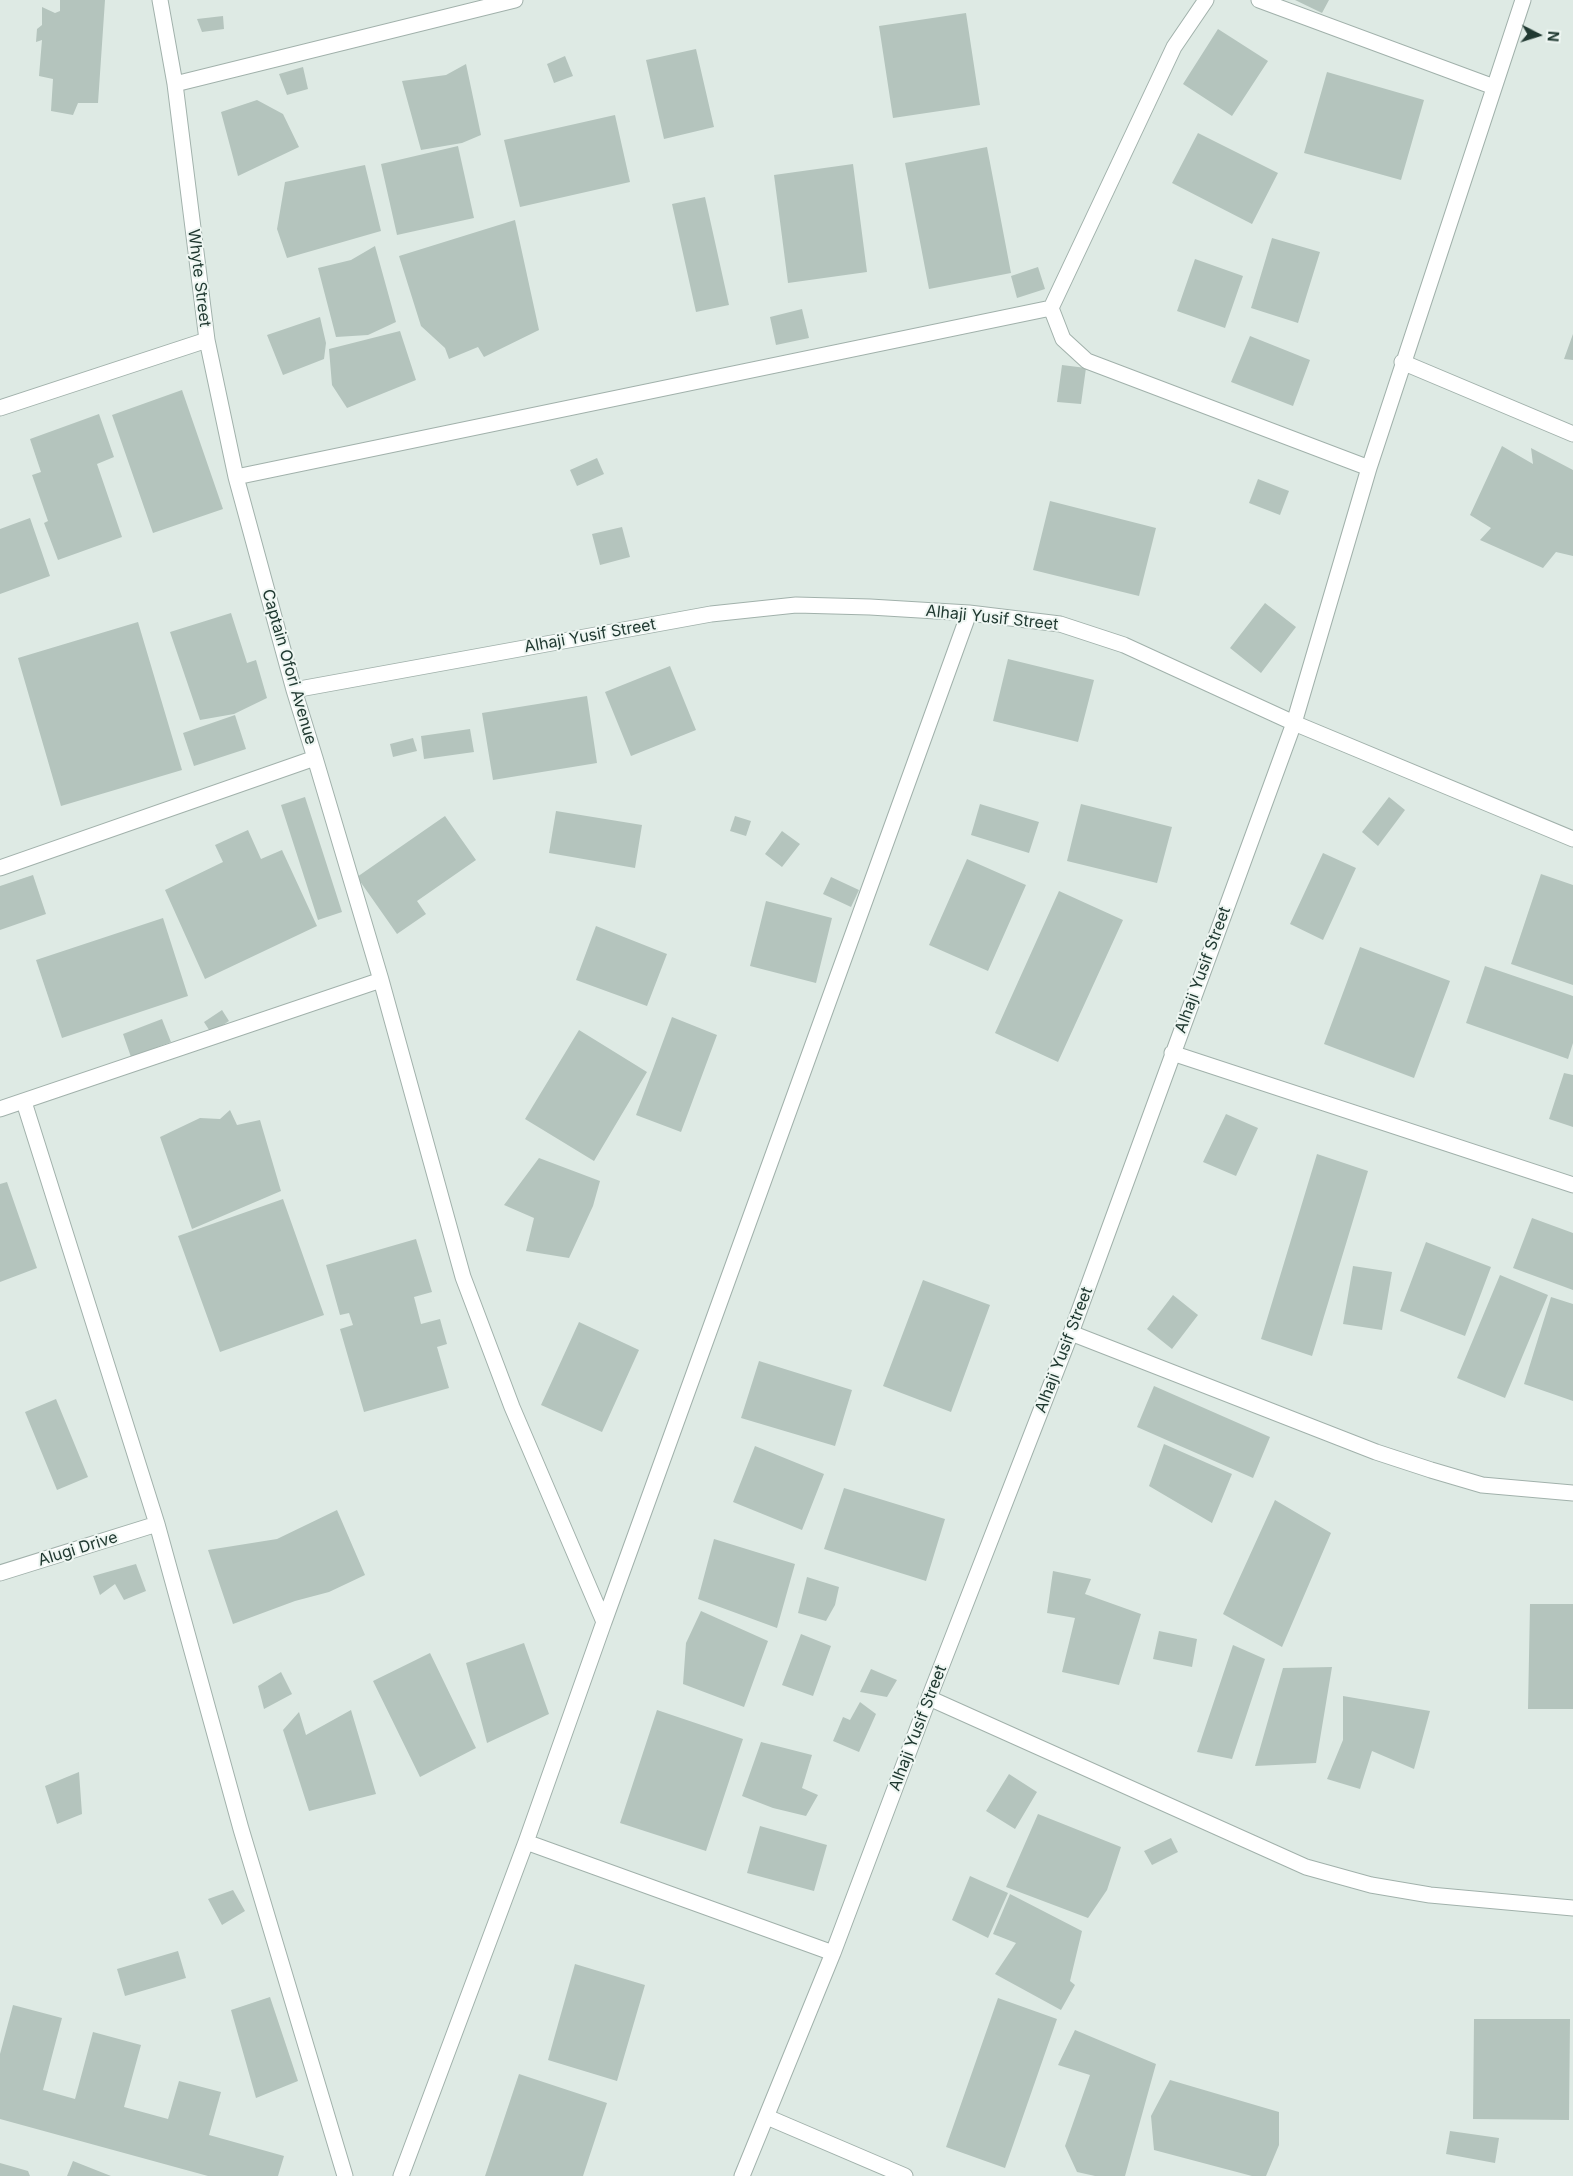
<!DOCTYPE html>
<style>
body{margin:0}
#map{position:relative;width:1573px;height:2176px;overflow:hidden;background:#deeae4;font-family:Inter,sans-serif}
canvas{display:block}
.north{position:absolute;left:1513px;top:10px;width:50px;height:50px;-webkit-text-stroke:4px #eef6f2;paint-order:stroke;rotate:95deg;font-size:14px;font-weight:700;line-height:20px;text-align:center;color:#203931}
.north::after{content:'';display:block;margin:auto;width:18px;height:22px;background:#203931;clip-path:polygon(50% 0,100% 100%,50% 72%,0 100%)}
</style>
<div id="map">
<canvas width="1573" height="2176"></canvas>
<div class="north">N</div>
</div>
<script>
const ctx = document.querySelector('canvas').getContext('2d');
ctx.lineJoin = 'round';
function fill(path, color) {
  ctx.fillStyle = color;
  ctx.fill(path, 'evenodd');
}
function shape(rows) {
  const path = new Path2D();
  for (const r of rows) {
    path.moveTo(r[0], r[1]);
    for (let i = 2; i < r.length; i += 2) path.lineTo(r[i], r[i + 1]);
  }
  return path;
}
function trace(path, color, width, dash) {
  ctx.strokeStyle = color;
  ctx.lineWidth = width;
  ctx.lineCap = dash ? 'butt' : 'round';
  ctx.setLineDash(dash || []);
  ctx.stroke(path);
}
function drawText(font, color, halo, rows, align = 'center') {
  ctx.font = font + ' Inter,sans-serif';
  ctx.lineWidth = 4;
  ctx.setLineDash([]);
  ctx.textBaseline = 'middle';
  ctx.strokeStyle = halo;
  ctx.fillStyle = color;
  for (const [text, x, y, turn = 0] of rows) {
    ctx.save();
    ctx.translate(x, y);
    ctx.rotate((+turn || 0) * Math.PI / 180);
    ctx.textAlign = isNaN(turn) ? turn : align;
    if (halo) ctx.strokeText(text, 0, 0);
    ctx.fillText(text, 0, 0);
    ctx.restore();
  }
}
const building = shape([
 [60,0,105,0,98,103,78,103,73,115,51,111,53,79,39,76,42,40,36,42,37,29,42,25,42,7,55,13,60,11],
 [1295,0,1329,0,1322,13],
 [966,13,980,105,893,118,879,26],
 [223,16,224,29,202,32,197,19],
 [1218,29,1268,61,1232,116,1183,84],
 [696,49,714,127,664,139,646,60],
 [565,56,573,76,554,83,547,64],
 [466,64,481,135,462,143,421,150,402,81,446,75],
 [303,67,308,89,287,95,279,74],
 [1327,72,1424,100,1401,180,1304,153],
 [257,100,283,114,299,147,238,176,221,112],
 [615,115,630,182,520,207,504,140],
 [1198,133,1278,173,1252,224,1172,183],
 [458,146,474,218,397,235,381,164],
 [987,147,1011,273,929,289,905,163],
 [853,164,867,272,788,283,774,175],
 [365,165,381,231,287,258,277,229,285,182],
 [705,197,729,305,696,312,672,204],
 [515,220,539,330,484,357,478,347,449,359,445,348,421,326,399,256],
 [1272,238,1320,252,1298,323,1251,308],
 [375,246,396,322,368,335,336,337,318,268,351,260],
 [1195,259,1243,276,1225,328,1177,311],
 [1038,267,1045,289,1017,298,1011,276],
 [802,309,809,338,776,345,770,317],
 [320,317,326,343,324,359,283,375,267,335],
 [400,331,416,380,347,408,332,385,329,349],
 [1573,334,1573,360,1564,359],
 [1250,336,1310,360,1293,406,1231,382],
 [1062,365,1086,368,1081,404,1057,402],
 [182,390,223,509,153,533,112,415],
 [99,414,114,457,97,464,122,537,58,560,44,523,48,521,32,475,41,472,30,439],
 [1502,446,1533,464,1531,448,1573,470,1573,556,1556,552,1543,568,1480,540,1491,528,1470,515],
 [597,458,604,474,577,486,570,470],
 [1258,479,1289,491,1280,515,1249,503],
 [1050,501,1156,528,1139,596,1033,570],
 [30,518,50,576,0,594,0,529],
 [622,527,630,557,600,565,592,534],
 [1265,603,1296,627,1261,673,1230,648],
 [231,613,247,663,256,660,267,698,234,714,200,720,170,632],
 [138,622,182,770,61,806,18,658],
 [1008,659,1094,680,1078,742,993,721],
 [670,666,696,730,631,756,605,692],
 [587,696,597,763,493,780,482,713],
 [235,715,246,749,194,766,183,733],
 [470,729,474,752,424,759,421,736],
 [413,738,417,751,393,757,390,744],
 [305,797,342,912,318,920,281,805],
 [1389,797,1405,810,1378,846,1362,832],
 [980,804,1039,822,1029,853,971,835],
 [1081,804,1172,827,1157,883,1067,861],
 [556,811,642,825,635,868,549,853],
 [445,816,476,860,417,901,426,914,397,934,357,877],
 [735,816,751,821,746,836,730,831],
 [248,830,261,859,282,850,317,926,205,979,165,890,223,862,215,845],
 [782,831,800,844,782,867,765,854],
 [1323,853,1356,868,1323,940,1290,924],
 [967,859,1026,885,988,971,929,945],
 [1541,874,1573,885,1573,985,1511,964],
 [33,875,46,914,0,930,0,886],
 [831,877,859,890,851,907,823,894],
 [1059,891,1123,920,1058,1062,995,1033],
 [766,901,832,918,816,983,750,966],
 [163,918,188,996,62,1038,36,960],
 [596,926,667,954,647,1006,576,980],
 [1360,947,1450,981,1414,1078,1324,1044],
 [1485,966,1573,996,1573,1043,1568,1059,1466,1023],
 [222,1010,229,1021,211,1033,204,1022],
 [672,1017,717,1035,681,1132,636,1115],
 [162,1019,171,1042,131,1057,123,1034],
 [579,1030,647,1072,594,1161,525,1119],
 [1564,1073,1573,1075,1573,1127,1549,1119],
 [230,1110,237,1125,260,1120,281,1191,192,1229,160,1137,200,1118,220,1119],
 [1226,1114,1258,1128,1236,1176,1203,1162],
 [1317,1154,1368,1171,1312,1356,1261,1339],
 [539,1158,600,1181,593,1206,569,1258,526,1251,534,1218,504,1205],
 [7,1182,37,1268,0,1282,0,1184],
 [283,1199,324,1315,220,1352,178,1236],
 [1532,1218,1573,1233,1573,1290,1513,1268],
 [416,1239,432,1292,414,1297,421,1324,440,1319,447,1344,437,1347,449,1388,364,1412,340,1329,353,1325,349,1313,340,1315,326,1265],
 [1426,1242,1491,1267,1465,1336,1400,1311],
 [1353,1266,1392,1272,1382,1330,1343,1324],
 [1500,1275,1548,1295,1505,1398,1457,1378],
 [923,1280,990,1305,951,1412,883,1386],
 [1173,1295,1198,1315,1172,1349,1147,1329],
 [1551,1297,1573,1304,1573,1401,1524,1384],
 [579,1322,639,1350,602,1432,541,1405],
 [759,1361,852,1390,835,1446,741,1418],
 [1154,1386,1270,1437,1253,1478,1137,1427],
 [56,1399,88,1477,57,1490,25,1412],
 [1164,1444,1232,1474,1212,1523,1149,1486],
 [755,1446,824,1474,802,1530,733,1502],
 [844,1488,945,1519,926,1581,824,1549],
 [1275,1500,1331,1533,1282,1647,1223,1614],
 [337,1510,365,1575,329,1592,295,1601,233,1624,208,1550,277,1539],
 [714,1539,795,1564,777,1628,698,1599],
 [136,1564,146,1591,124,1600,115,1584,100,1595,93,1576],
 [1053,1571,1091,1579,1085,1594,1141,1614,1119,1685,1062,1672,1075,1618,1047,1613],
 [807,1577,839,1587,835,1605,826,1621,798,1613],
 [1530,1604,1573,1604,1573,1709,1528,1709],
 [701,1611,768,1641,744,1707,683,1684,686,1643],
 [1159,1631,1197,1639,1192,1667,1153,1659],
 [801,1634,831,1646,813,1696,782,1685],
 [524,1643,549,1714,487,1743,466,1663],
 [1233,1645,1265,1659,1232,1759,1197,1752],
 [430,1653,476,1748,420,1777,373,1681],
 [1332,1667,1316,1763,1255,1766,1283,1668],
 [871,1669,897,1680,887,1697,860,1692],
 [281,1672,292,1694,264,1709,258,1686],
 [1343,1696,1430,1711,1414,1769,1372,1751,1360,1789,1327,1779,1343,1740],
 [860,1702,876,1714,859,1752,833,1741,843,1717,850,1720],
 [351,1710,376,1794,309,1811,283,1730,299,1712,306,1735],
 [657,1710,743,1739,706,1851,620,1823],
 [761,1742,812,1755,802,1788,818,1795,806,1816,773,1808,742,1796],
 [79,1772,82,1814,57,1824,45,1786],
 [1009,1774,1037,1792,1015,1829,986,1811],
 [1038,1814,1121,1847,1107,1890,1088,1918,1006,1887],
 [760,1826,827,1845,814,1891,747,1873],
 [1171,1838,1178,1852,1152,1865,1144,1851],
 [970,1876,1008,1893,988,1938,952,1920],
 [233,1890,245,1911,222,1925,208,1899],
 [1010,1894,1082,1931,1070,1981,1075,1985,1061,2010,995,1974,1016,1943,993,1934],
 [178,1951,186,1978,125,1996,117,1969],
 [575,1964,645,1985,617,2081,548,2060],
 [270,1997,298,2081,256,2098,231,2010],
 [998,1998,1057,2019,1005,2168,946,2147],
 [13,2005,62,2018,43,2090,75,2099,93,2032,141,2045,124,2107,168,2119,179,2081,221,2092,209,2135,284,2156,278,2176,208,2176,0,2119,0,2054],
 [1474,2019,1570,2019,1569,2120,1473,2119],
 [1075,2030,1156,2064,1125,2176,1095,2176,1077,2172,1065,2146,1090,2075,1058,2065],
 [519,2074,607,2103,583,2176,485,2176],
 [1170,2080,1279,2112,1279,2145,1266,2176,1252,2176,1154,2150,1151,2116],
 [1450,2131,1499,2138,1495,2163,1446,2154],
 [73,2161,111,2176,67,2176],
 [0,2163,28,2171,30,2176,0,2176]
]);
const minor = shape([
 [1259,0,1494,87],
 [1523,0,1369,468,1294,723,1573,839],
 [175,84,515,0],
 [1051,308,1063,339,1087,361,1369,468],
 [1402,362,1573,434],
 [0,408,207,340,175,84,160,0],
 [236,477,1051,308,1174,47,1206,0],
 [294,690,711,614,796,605,870,607,969,613,1060,624,1124,645,1294,723,1071,1333,929,1698,833,1953,742,2176],
 [315,758,381,980],
 [0,868,315,758,294,690,236,477,207,340],
 [1172,1053,1573,1185],
 [24,1102,157,1524,241,1829,345,2176],
 [0,1109,381,980,463,1277,512,1407,604,1622,526,1842,401,2176],
 [1071,1333,1376,1452,1431,1470,1482,1485,1573,1493],
 [0,1573,157,1524],
 [604,1622,969,613],
 [929,1698,1306,1867,1371,1885,1430,1895,1573,1908],
 [526,1842,833,1953],
 [767,2117,905,2176]
]);
const streetNames = [
 ["Whyte Street",199,278,83],
 ["Alhaji Yusif Street",992,618,6],
 ["Alhaji Yusif Street",590,636,-10],
 ["Captain Ofori Avenue",289,667,74],
 ["Alhaji Yusif Street",1203,970,-70],
 ["Alhaji Yusif Street",1064,1350,-69],
 ["Alugi Drive",78,1549,-17],
 ["Alhaji Yusif Street",918,1728,-69]
];
fill(building, '#b4c4bd');
trace(minor, '#a1b1ab', 17);
trace(minor, '#fff', 15);
drawText('16px', '#203931', '#eef6f2', streetNames);
</script>
